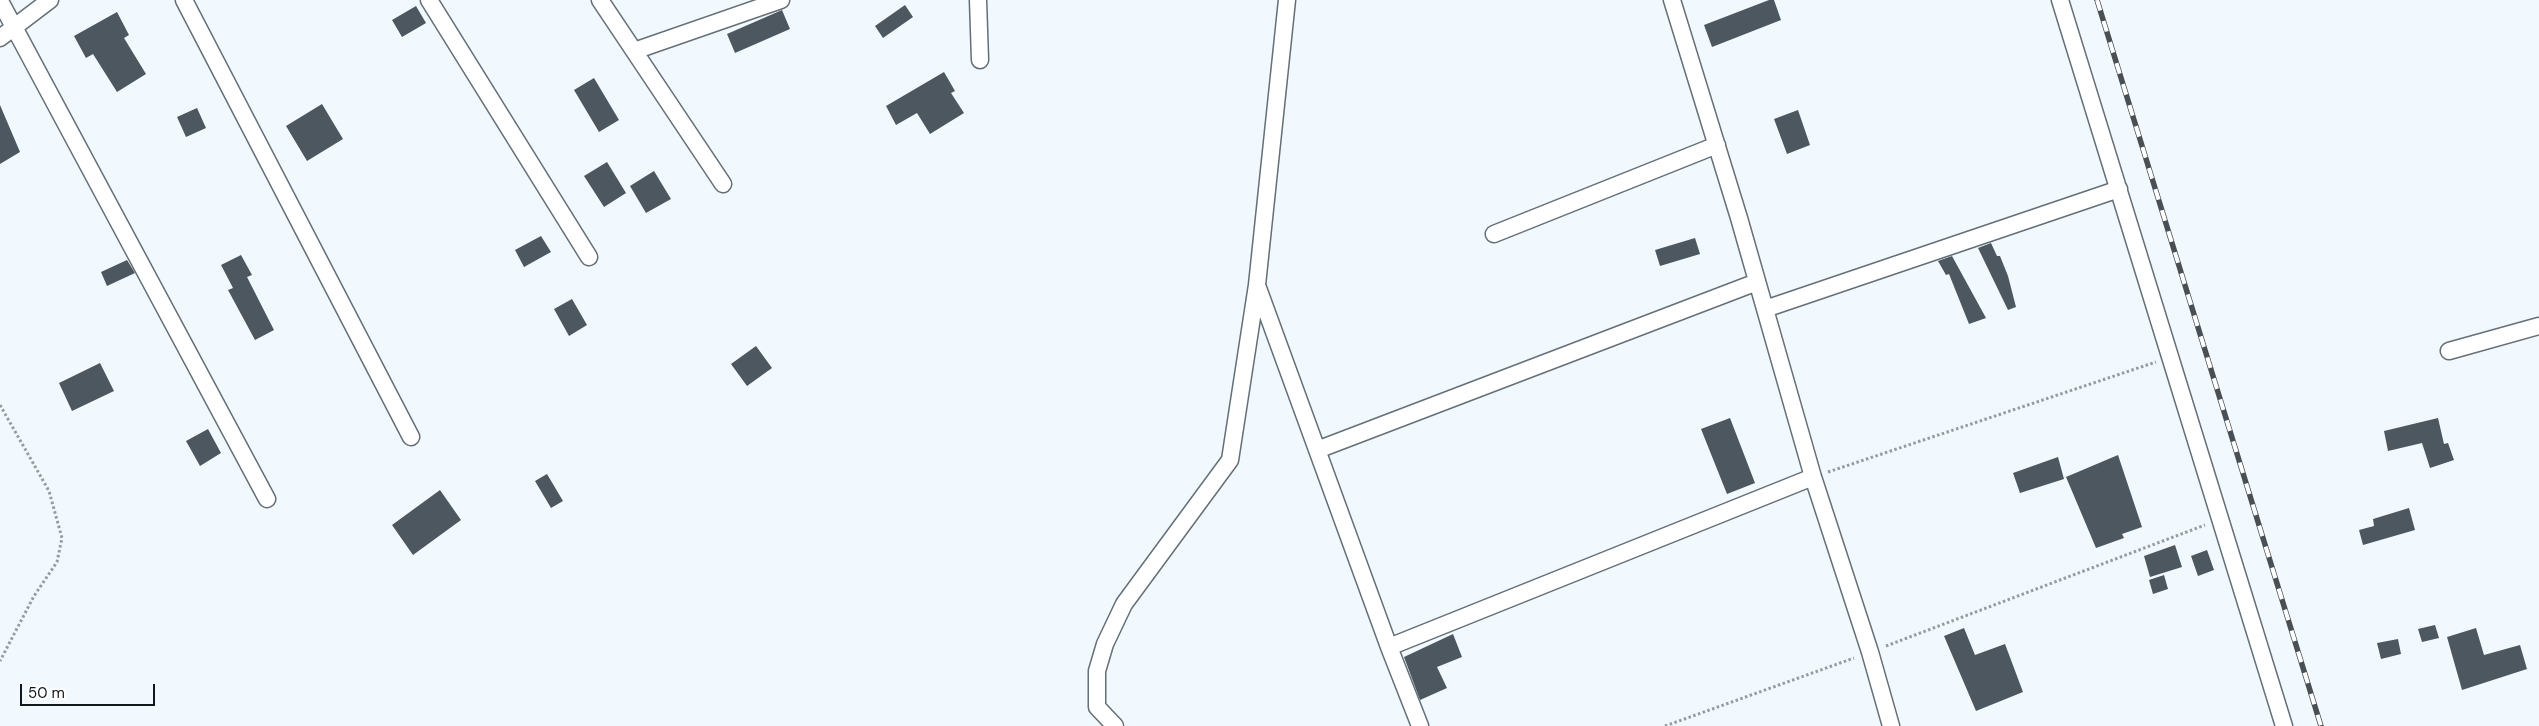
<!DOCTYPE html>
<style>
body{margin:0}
#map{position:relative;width:2539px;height:726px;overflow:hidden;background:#f1f8fe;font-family:"DM Sans",sans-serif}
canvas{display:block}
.scale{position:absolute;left:20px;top:684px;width:135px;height:22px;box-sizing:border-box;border:2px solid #13181b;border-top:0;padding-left:6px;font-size:15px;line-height:18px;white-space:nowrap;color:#13181b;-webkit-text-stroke:4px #fff;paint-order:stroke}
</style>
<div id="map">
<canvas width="2539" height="726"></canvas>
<div class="scale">50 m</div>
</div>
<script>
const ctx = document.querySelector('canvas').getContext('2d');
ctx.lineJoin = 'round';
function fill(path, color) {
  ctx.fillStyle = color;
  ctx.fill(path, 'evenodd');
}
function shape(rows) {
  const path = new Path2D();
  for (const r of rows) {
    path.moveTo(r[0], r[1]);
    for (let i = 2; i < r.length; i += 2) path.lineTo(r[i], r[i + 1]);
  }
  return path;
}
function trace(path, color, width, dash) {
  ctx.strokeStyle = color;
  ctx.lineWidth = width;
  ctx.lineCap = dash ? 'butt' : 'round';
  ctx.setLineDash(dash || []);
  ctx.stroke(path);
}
const building = shape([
 [1769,0,1774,0,1781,20,1712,47,1704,25],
 [905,5,913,17,883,38,875,26],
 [416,6,426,23,402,37,392,20],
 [782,10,790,29,735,53,727,34],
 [117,12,129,35,124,38,146,74,117,92,93,54,86,58,74,36],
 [944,72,955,91,951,93,964,113,930,134,917,113,896,125,886,106],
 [594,78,619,120,599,132,574,90],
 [322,104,343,139,307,161,286,126],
 [0,105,20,152,0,164],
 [197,108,206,128,186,137,177,117],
 [1798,110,1810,145,1787,154,1774,119],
 [607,162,626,193,604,207,584,176],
 [654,171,671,199,646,213,630,186],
 [541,236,551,252,524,267,515,250],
 [1695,238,1700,254,1660,266,1655,250],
 [1991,243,1997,256,2000,256,2008,276,2016,307,2008,310,1978,248],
 [241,255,252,275,247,277,274,330,255,340,228,290,233,288,221,265],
 [1952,256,1986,318,1969,324,1949,274,1946,275,1938,261],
 [127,260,135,273,107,286,101,272],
 [572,299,587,325,569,336,554,309],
 [756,346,772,368,747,386,731,364],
 [100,363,114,391,72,411,59,383],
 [1730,418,1755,483,1727,494,1701,429],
 [2438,418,2444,444,2448,443,2454,460,2430,468,2422,443,2388,451,2384,431],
 [208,429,221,453,200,466,186,441],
 [2118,455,2142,527,2122,534,2124,538,2096,548,2066,477],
 [2058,457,2064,479,2020,493,2013,473],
 [547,474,563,501,551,508,535,481],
 [440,490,461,520,413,555,392,525],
 [2409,508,2415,530,2363,545,2359,530,2374,526,2373,519],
 [2175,545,2182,567,2150,577,2144,556],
 [2207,550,2214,570,2198,576,2191,556],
 [2164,575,2168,589,2153,594,2149,580],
 [2435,625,2439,638,2422,642,2418,629],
 [1964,628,1975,655,2005,644,2023,692,1976,711,1944,636],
 [2476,628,2484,655,2520,645,2527,669,2462,690,2447,637],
 [1453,634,1462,657,1437,667,1447,688,1420,700,1404,657],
 [2398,639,2401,654,2381,659,2377,643]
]);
const path = shape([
 [0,405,49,491,62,538,57,562,34,596,0,661],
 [1828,472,2156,362],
 [1886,646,2205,525],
 [1665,726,1854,658]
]);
const street = shape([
 [184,0,411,437],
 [429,0,589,257],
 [600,0,723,184],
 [978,0,980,60],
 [1672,0,1739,218,1813,477,1870,652,1891,726],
 [2060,0,2284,726],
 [0,1,267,499],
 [0,38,50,0],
 [634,51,781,0],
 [1494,234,1717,145],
 [1258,288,1389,647,1420,726],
 [1765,309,2119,189],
 [2449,351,2539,326],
 [1317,450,1757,282],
 [1389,647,1813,477],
 [1115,726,1097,707,1097,671,1105,644,1124,604,1230,460,1257,285,1287,0]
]);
const rail = shape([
 [2097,0,2321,726]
]);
fill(building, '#4d575f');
trace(street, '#646f77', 19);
trace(path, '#959ba0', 3, [2.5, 2.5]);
trace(street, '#fff', 16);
trace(rail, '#4a4f53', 5.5);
trace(rail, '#fff', 4, [11]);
</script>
